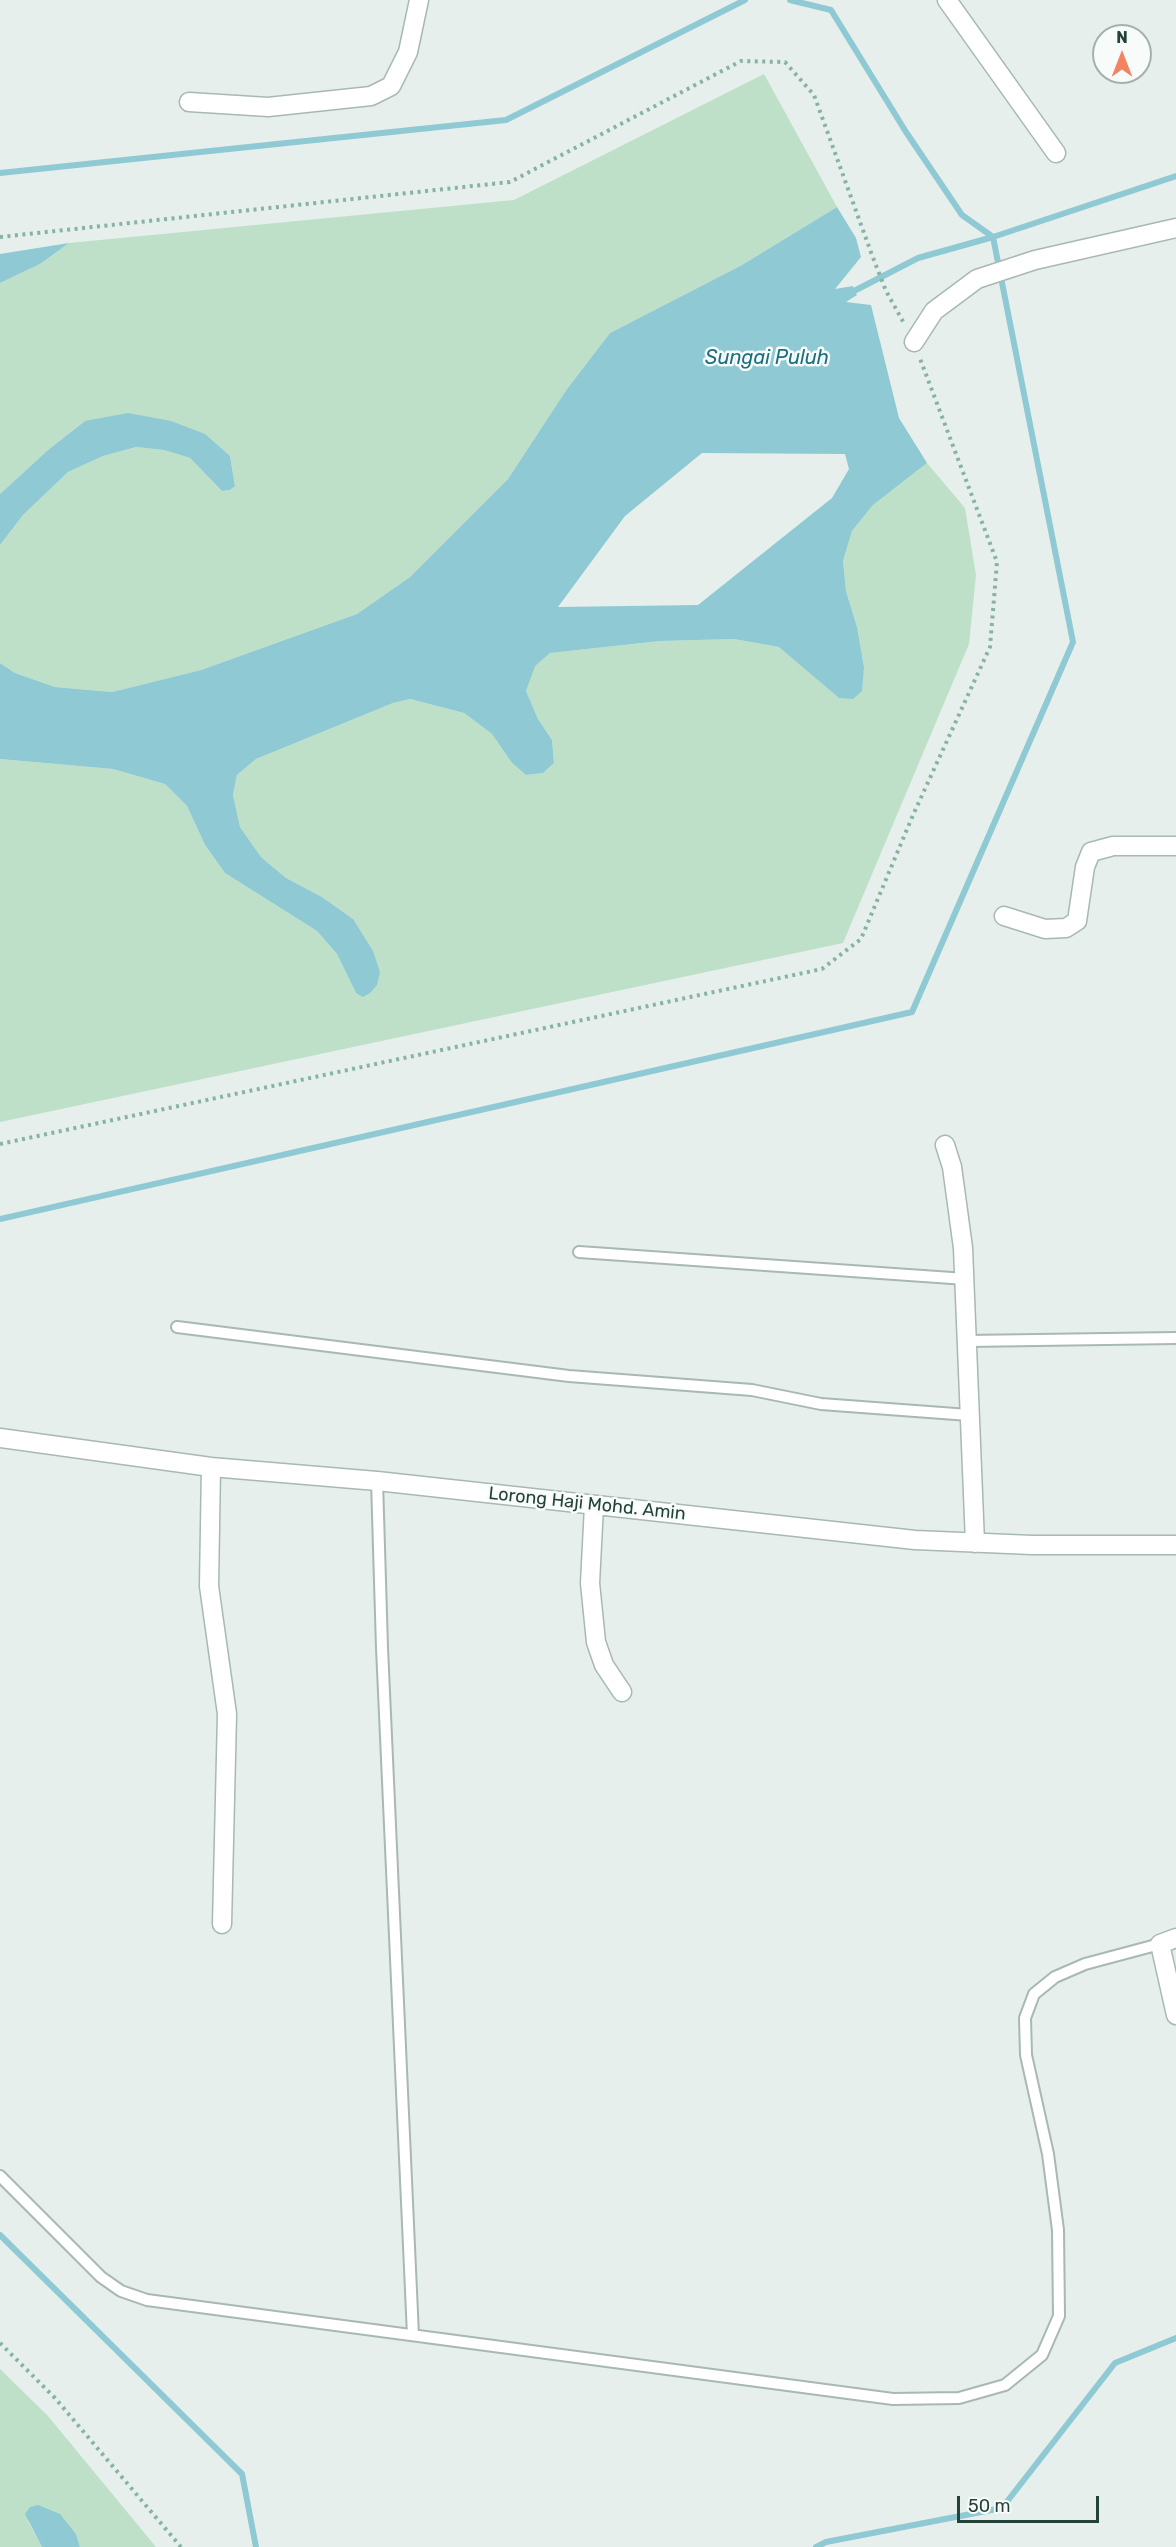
<!DOCTYPE html>
<style>
body{margin:0}
#map{position:relative;width:1176px;height:2547px;overflow:hidden;background:#e6efeb;font-family:Rubik,sans-serif}
canvas{display:block}
.north{position:absolute;left:1092px;top:24px;width:60px;height:60px;box-sizing:border-box;background:#f7fbf9;border:2px solid #a3b1ad;border-radius:50%;rotate:0deg;font-size:16px;font-weight:700;line-height:24px;text-align:center;color:#24423a}
.north::after{content:'';display:block;margin:auto;width:21px;height:27px;background:#f4845f;clip-path:polygon(50% 0,100% 100%,50% 72%,0 100%)}
.scale{position:absolute;left:957px;top:2496px;width:142px;height:27px;box-sizing:border-box;border:3px solid #24423a;border-top:0;padding-left:8px;font-size:18px;line-height:21px;white-space:nowrap;color:#24423a;-webkit-text-stroke:4px #f7fbf9;paint-order:stroke}
</style>
<div id="map">
<canvas width="1176" height="2547"></canvas>
<div class="north">N</div>
<div class="scale">50 m</div>
</div>
<script>
const ctx = document.querySelector('canvas').getContext('2d');
ctx.lineJoin = 'round';
function fill(path, color) {
  ctx.fillStyle = color;
  ctx.fill(path, 'evenodd');
}
function shape(rows) {
  const path = new Path2D();
  for (const r of rows) {
    path.moveTo(r[0], r[1]);
    for (let i = 2; i < r.length; i += 2) path.lineTo(r[i], r[i + 1]);
  }
  return path;
}
function trace(path, color, width, dash) {
  ctx.strokeStyle = color;
  ctx.lineWidth = width;
  ctx.lineCap = dash ? 'butt' : 'round';
  ctx.setLineDash(dash || []);
  ctx.stroke(path);
}
function drawText(font, color, halo, rows, align = 'center') {
  ctx.font = font + ' Rubik,sans-serif';
  ctx.lineWidth = 5;
  ctx.setLineDash([]);
  ctx.textBaseline = 'middle';
  ctx.strokeStyle = halo;
  ctx.fillStyle = color;
  for (const [text, x, y, turn = 0] of rows) {
    ctx.save();
    ctx.translate(x, y);
    ctx.rotate((+turn || 0) * Math.PI / 180);
    ctx.textAlign = isNaN(turn) ? turn : align;
    if (halo) ctx.strokeText(text, 0, 0);
    ctx.fillText(text, 0, 0);
    ctx.restore();
  }
}
const green = shape([
 [764,74,837,207,742,265,610,333,567,389,508,479,410,577,357,614,201,670,112,692,55,687,15,673,0,663,0,545,23,515,68,472,103,456,136,447,164,450,190,458,222,491,230,490,235,485,230,456,85,421,48,450,0,494,0,283,40,264,69,243,514,200],
 [927,463,965,508,976,575,969,644,843,943,0,1122,0,759,113,769,165,784,187,806,205,845,225,873,317,931,337,954,356,993,353,919,322,897,286,878,261,857,240,827,233,795,237,775,256,759,393,703,410,699,464,713,492,734,512,763,526,775,543,773,554,763,552,740,538,719,526,691,534,666,549,653,660,641,734,639,780,647,839,698,864,667,857,627,846,591,843,561,852,531,873,505],
 [0,2369,48,2416,156,2547,80,2547,76,2534,28,2521,42,2547,0,2547]
]);
const water = shape([
 [837,207,856,238,861,257,835,289,853,286,857,295,846,302,871,305,899,418,927,463,873,505,852,531,843,561,846,591,857,627,864,667,862,691,853,699,839,698,779,647,734,639,660,641,550,653,535,666,526,691,538,719,552,740,554,763,543,773,526,775,512,763,492,734,464,713,410,699,393,703,256,759,237,775,233,795,240,827,261,857,286,878,322,897,353,919,373,951,380,972,377,985,370,993,363,997,356,993,337,954,317,931,225,873,205,845,187,806,165,784,113,769,0,759,0,663,15,673,55,687,112,692,201,670,357,614,410,577,508,479,567,389,610,333,742,265],
 [702,453,845,454,849,469,832,498,698,605,558,607,625,516],
 [69,243,40,264,0,283,0,254],
 [128,413,171,421,205,434,230,456,235,486,230,490,222,491,190,458,164,450,136,447,103,456,68,472,23,515,0,545,0,494,48,450,85,421],
 [38,2505,60,2514,76,2534,80,2547,42,2547,25,2514,30,2507]
]);
const stream = shape([
 [0,173,506,120,745,0],
 [856,290,918,258,993,237,1176,176],
 [0,1219,912,1012,1073,642,993,237,962,215,906,132,831,10,790,0],
 [0,2235,242,2474,256,2547],
 [816,2547,826,2542,1002,2508,1115,2363,1176,2338]
]);
const path = shape([
 [0,237,510,182,741,61,785,62,814,95,872,255,886,291,905,325],
 [0,1144,822,969,861,939,913,815,990,647,997,562,919,356],
 [0,2343,55,2398,181,2547]
]);
const service = shape([
 [579,1252,966,1279],
 [177,1327,569,1376,752,1390,821,1404,969,1415],
 [967,1341,1176,1338],
 [377,1481,382,1648,413,2335],
 [0,2176,101,2277,121,2291,147,2300,893,2399,959,2398,1005,2385,1042,2355,1059,2316,1058,2230,1048,2154,1026,2055,1025,2018,1034,1994,1055,1977,1085,1964,1160,1944]
]);
const minor = shape([
 [947,0,1056,153],
 [189,102,268,107,371,96,391,86,408,52,419,0],
 [914,342,934,311,977,279,1035,260,1176,228],
 [1004,916,1045,929,1066,928,1077,921,1085,867,1091,852,1113,846,1176,846],
 [945,1145,952,1167,963,1248,975,1543],
 [0,1438,211,1467,377,1481,915,1540,1032,1545,1176,1545],
 [211,1467,209,1586,227,1714,222,1924],
 [594,1506,590,1583,596,1642,604,1665,622,1692],
 [1176,1938,1160,1944,1176,2015]
]);
const streetNames = [
 ["Lorong Haji Mohd. Amin",587,1504,6]
];
const waterNames = [
 ["Sungai Puluh",767,358]
];
fill(green, '#bfe0c8');
fill(water, '#8ec9d4');
trace(stream, '#8ec9d4', 6);
trace(service, '#a8b8b2', 14);
trace(minor, '#a8b8b2', 21);
trace(path, '#86b3a5', 4, [3, 4.5]);
trace(service, '#fff', 10);
trace(minor, '#fff', 18);
drawText('18px', '#24423a', '#f7fbf9', streetNames);
drawText('italic 20px', '#1c6f80', '#f7fbf9', waterNames);
</script>
